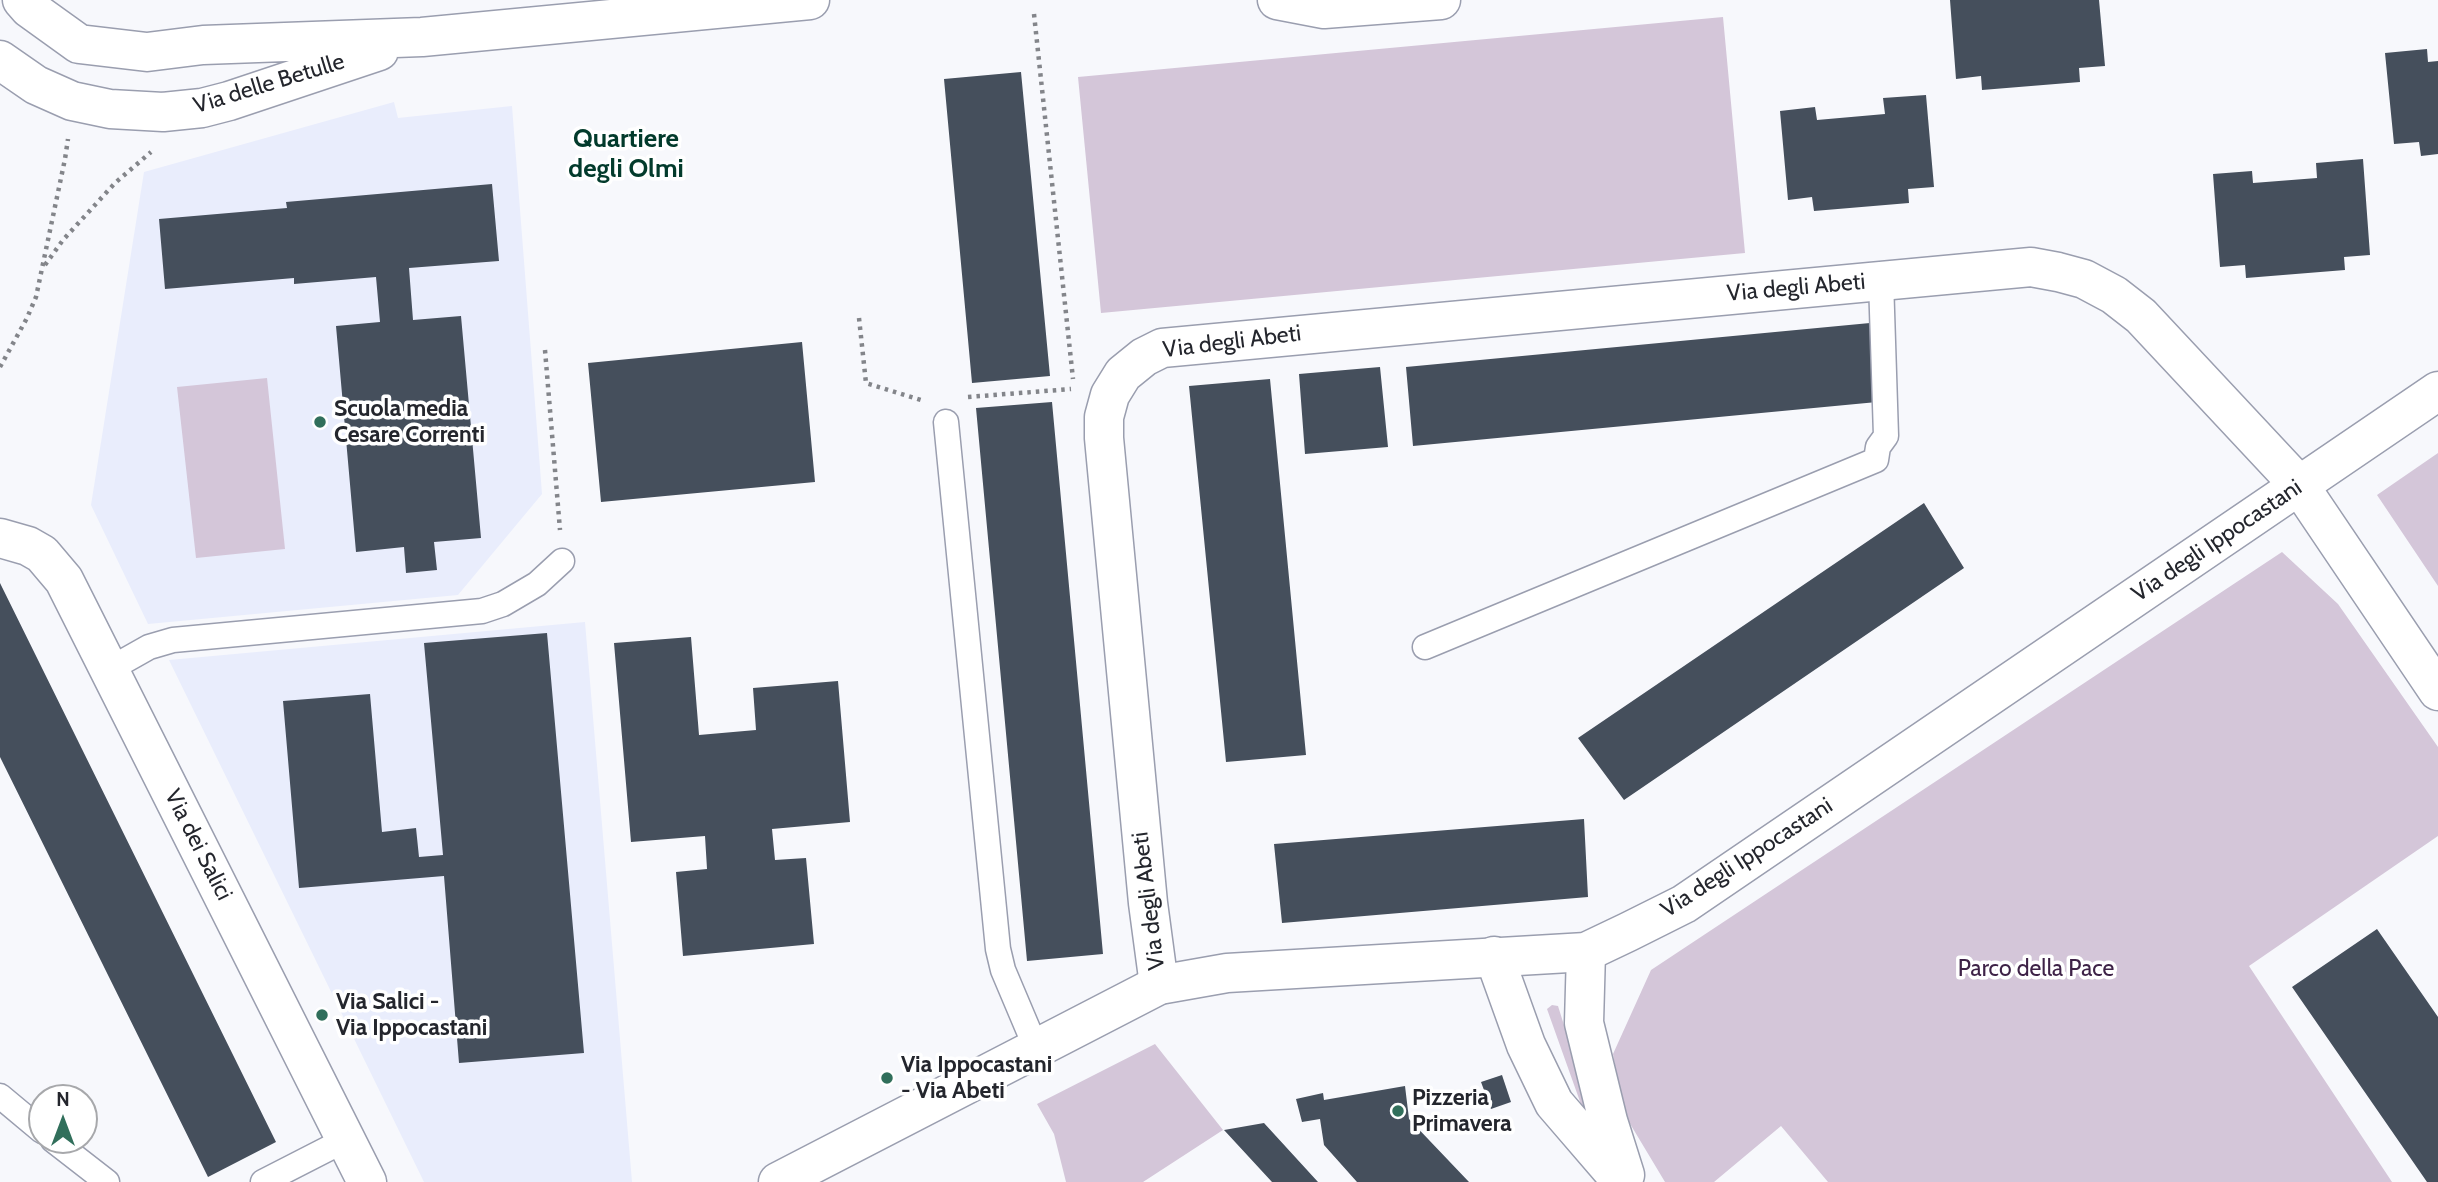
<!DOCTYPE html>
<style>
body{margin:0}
#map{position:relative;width:2438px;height:1182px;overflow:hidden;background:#f7f8fc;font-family:Cabin,sans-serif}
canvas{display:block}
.north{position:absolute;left:28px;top:1084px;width:70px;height:70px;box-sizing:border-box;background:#fff;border:2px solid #a7a8ab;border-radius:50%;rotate:0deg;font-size:19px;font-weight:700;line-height:28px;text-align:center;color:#24262d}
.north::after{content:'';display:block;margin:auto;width:24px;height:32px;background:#316f5b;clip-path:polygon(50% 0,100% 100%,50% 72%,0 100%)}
</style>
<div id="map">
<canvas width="2438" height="1182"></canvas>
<div class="north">N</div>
</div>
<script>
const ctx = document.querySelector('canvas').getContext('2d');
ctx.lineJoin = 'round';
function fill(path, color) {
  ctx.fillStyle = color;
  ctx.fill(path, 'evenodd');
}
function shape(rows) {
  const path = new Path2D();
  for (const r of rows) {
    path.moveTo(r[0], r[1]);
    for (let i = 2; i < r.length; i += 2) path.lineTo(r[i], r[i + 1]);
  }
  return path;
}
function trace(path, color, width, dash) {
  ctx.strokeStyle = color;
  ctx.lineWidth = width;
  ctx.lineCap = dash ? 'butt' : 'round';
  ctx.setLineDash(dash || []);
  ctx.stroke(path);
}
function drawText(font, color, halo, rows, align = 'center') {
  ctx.font = font + ' Cabin,sans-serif';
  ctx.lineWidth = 7;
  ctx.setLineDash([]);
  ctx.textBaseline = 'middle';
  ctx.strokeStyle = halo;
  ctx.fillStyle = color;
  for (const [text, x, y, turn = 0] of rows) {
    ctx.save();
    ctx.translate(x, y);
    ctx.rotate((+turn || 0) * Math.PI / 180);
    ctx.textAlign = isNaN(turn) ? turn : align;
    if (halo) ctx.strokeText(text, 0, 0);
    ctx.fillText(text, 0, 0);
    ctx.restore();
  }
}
const built = shape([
 [394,102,398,118,512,106,542,494,458,595,148,624,91,505,144,172],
 [585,622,632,1182,424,1182,169,660]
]);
const green = shape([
 [1723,17,1745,253,1101,313,1078,77],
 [267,378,285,549,196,558,177,387],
 [2438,453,2438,586,2377,495],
 [2282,552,2338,604,2438,747,2438,836,2249,966,2392,1182,1828,1182,1781,1126,1714,1182,1665,1182,1623,1112,1613,1054,1651,970],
 [1552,1005,1558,1006,1590,1108,1583,1110,1547,1009],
 [1155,1044,1223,1130,1143,1182,1066,1182,1054,1134,1037,1104]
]);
const building = shape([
 [1950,0,2099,0,2105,66,2079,68,2080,82,1982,90,1981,76,1956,79],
 [2427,49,2428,62,2438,61,2438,154,2421,156,2419,142,2394,144,2385,53],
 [1021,72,1050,376,972,383,944,79],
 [1926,95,1934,187,1908,189,1909,203,1814,211,1812,197,1788,200,1780,111,1815,107,1817,120,1885,114,1883,98],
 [2363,159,2370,255,2344,257,2345,270,2246,278,2245,265,2220,267,2213,174,2252,171,2253,183,2317,178,2316,163],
 [492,184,499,261,409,268,413,320,461,316,481,538,434,542,437,570,406,573,404,547,356,552,336,326,380,322,376,277,294,284,294,278,165,289,159,219,287,208,286,202],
 [1870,323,1877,402,1413,446,1406,367],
 [802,342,815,482,601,502,588,363],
 [1380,367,1388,447,1305,454,1299,374],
 [1270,379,1306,755,1226,762,1189,386],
 [1052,402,1103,954,1027,961,976,408],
 [1924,503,1964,568,1624,800,1578,738],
 [0,583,276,1142,208,1177,0,757],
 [547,633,584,1053,459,1063,444,876,299,888,283,701,370,694,382,832,416,828,419,857,443,855,424,643],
 [691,637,699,735,756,730,753,688,838,681,850,822,772,829,775,860,806,858,814,944,683,956,676,872,707,869,705,836,631,842,614,643],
 [1584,819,1588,897,1282,923,1274,844],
 [2377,929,2438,1017,2438,1182,2427,1182,2292,987],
 [1502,1075,1511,1102,1491,1109,1481,1082],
 [1405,1086,1409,1119,1469,1182,1357,1182,1324,1145,1320,1119,1302,1122,1296,1099,1323,1093,1324,1100],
 [1264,1123,1318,1182,1272,1182,1224,1130]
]);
const path = shape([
 [1034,14,1073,379],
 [45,265,63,240,115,183,151,152],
 [859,318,866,383,921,400],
 [545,350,560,530],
 [0,367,27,318,36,297,65,159,68,139],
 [968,397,1071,389]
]);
const lane = shape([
 [946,422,998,949,1003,970,1036,1048],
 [1425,647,1876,460,1878,447,1886,436,1881,280],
 [110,669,149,647,173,640,482,611,503,604,537,584,562,561],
 [0,1096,42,1131],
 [53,1140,107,1182],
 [263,1182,345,1140]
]);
const street = shape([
 [22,0,29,8,79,44,147,52,203,45,422,37,810,0],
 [1277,0,1324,9,1441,0],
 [0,60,36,85,72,101,110,109,163,112,202,108,229,101,379,51],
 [0,538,28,546,42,554,64,580,367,1182],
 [1586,952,1584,1023,1608,1121,1625,1175],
 [1494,956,1526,1045,1554,1103,1622,1182],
 [1159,985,1148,903,1104,438,1104,417,1110,395,1123,374,1144,357,1162,348,2031,267,2058,272,2084,279,2114,295,2141,316,2299,485,2438,691]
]);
const secondary = shape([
 [778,1182,1159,985,1227,973,1586,952,1628,932,1684,904,2438,391]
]);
const markers = [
 [320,422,7,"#316f5b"],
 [322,1015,7,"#316f5b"],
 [887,1078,7,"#316f5b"],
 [1398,1111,7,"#316f5b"]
];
const streetNames = [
 ["Via delle Betulle",269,84,-17],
 ["Via degli Abeti",1796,288,-5],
 ["Via degli Abeti",1232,342,-7],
 ["Via degli Ippocastani",2217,541,-34],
 ["Via dei Salici",198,845,63],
 ["Via degli Ippocastani",1747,858,-33],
 ["Via degli Abeti",1149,901,-97]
];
const poiNames = [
 ["Scuola media",334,409],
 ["Cesare Correnti",334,435],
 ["Via Salici -",336,1002],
 ["Via Ippocastani",336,1028],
 ["Via Ippocastani",901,1065],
 ["- Via Abeti",901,1091],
 ["Pizzeria",1412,1098],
 ["Primavera",1412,1124]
];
const parkNames = [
 ["Parco della Pace",2036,969]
];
const quarterNames = [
 ["Quartiere",626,139],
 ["degli Olmi",626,169]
];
fill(built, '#e9edfc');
fill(green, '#d4c6d9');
fill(building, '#454f5c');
trace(lane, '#9a9eaf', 27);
trace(street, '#9a9eaf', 41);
trace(secondary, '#9a9eaf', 41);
trace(path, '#83858a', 4.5, [3.5, 5]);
trace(lane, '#fff', 24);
trace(street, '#fff', 38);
trace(secondary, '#fff', 38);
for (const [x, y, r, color] of markers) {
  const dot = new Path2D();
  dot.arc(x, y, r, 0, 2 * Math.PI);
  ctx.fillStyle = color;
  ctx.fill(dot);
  trace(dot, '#fff', 2.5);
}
drawText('23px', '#24262d', '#fff', streetNames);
drawText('bold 23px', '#24262d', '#fff', poiNames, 'left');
drawText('23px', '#3e2247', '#fff', parkNames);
drawText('bold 26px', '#033b2c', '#fff', quarterNames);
</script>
